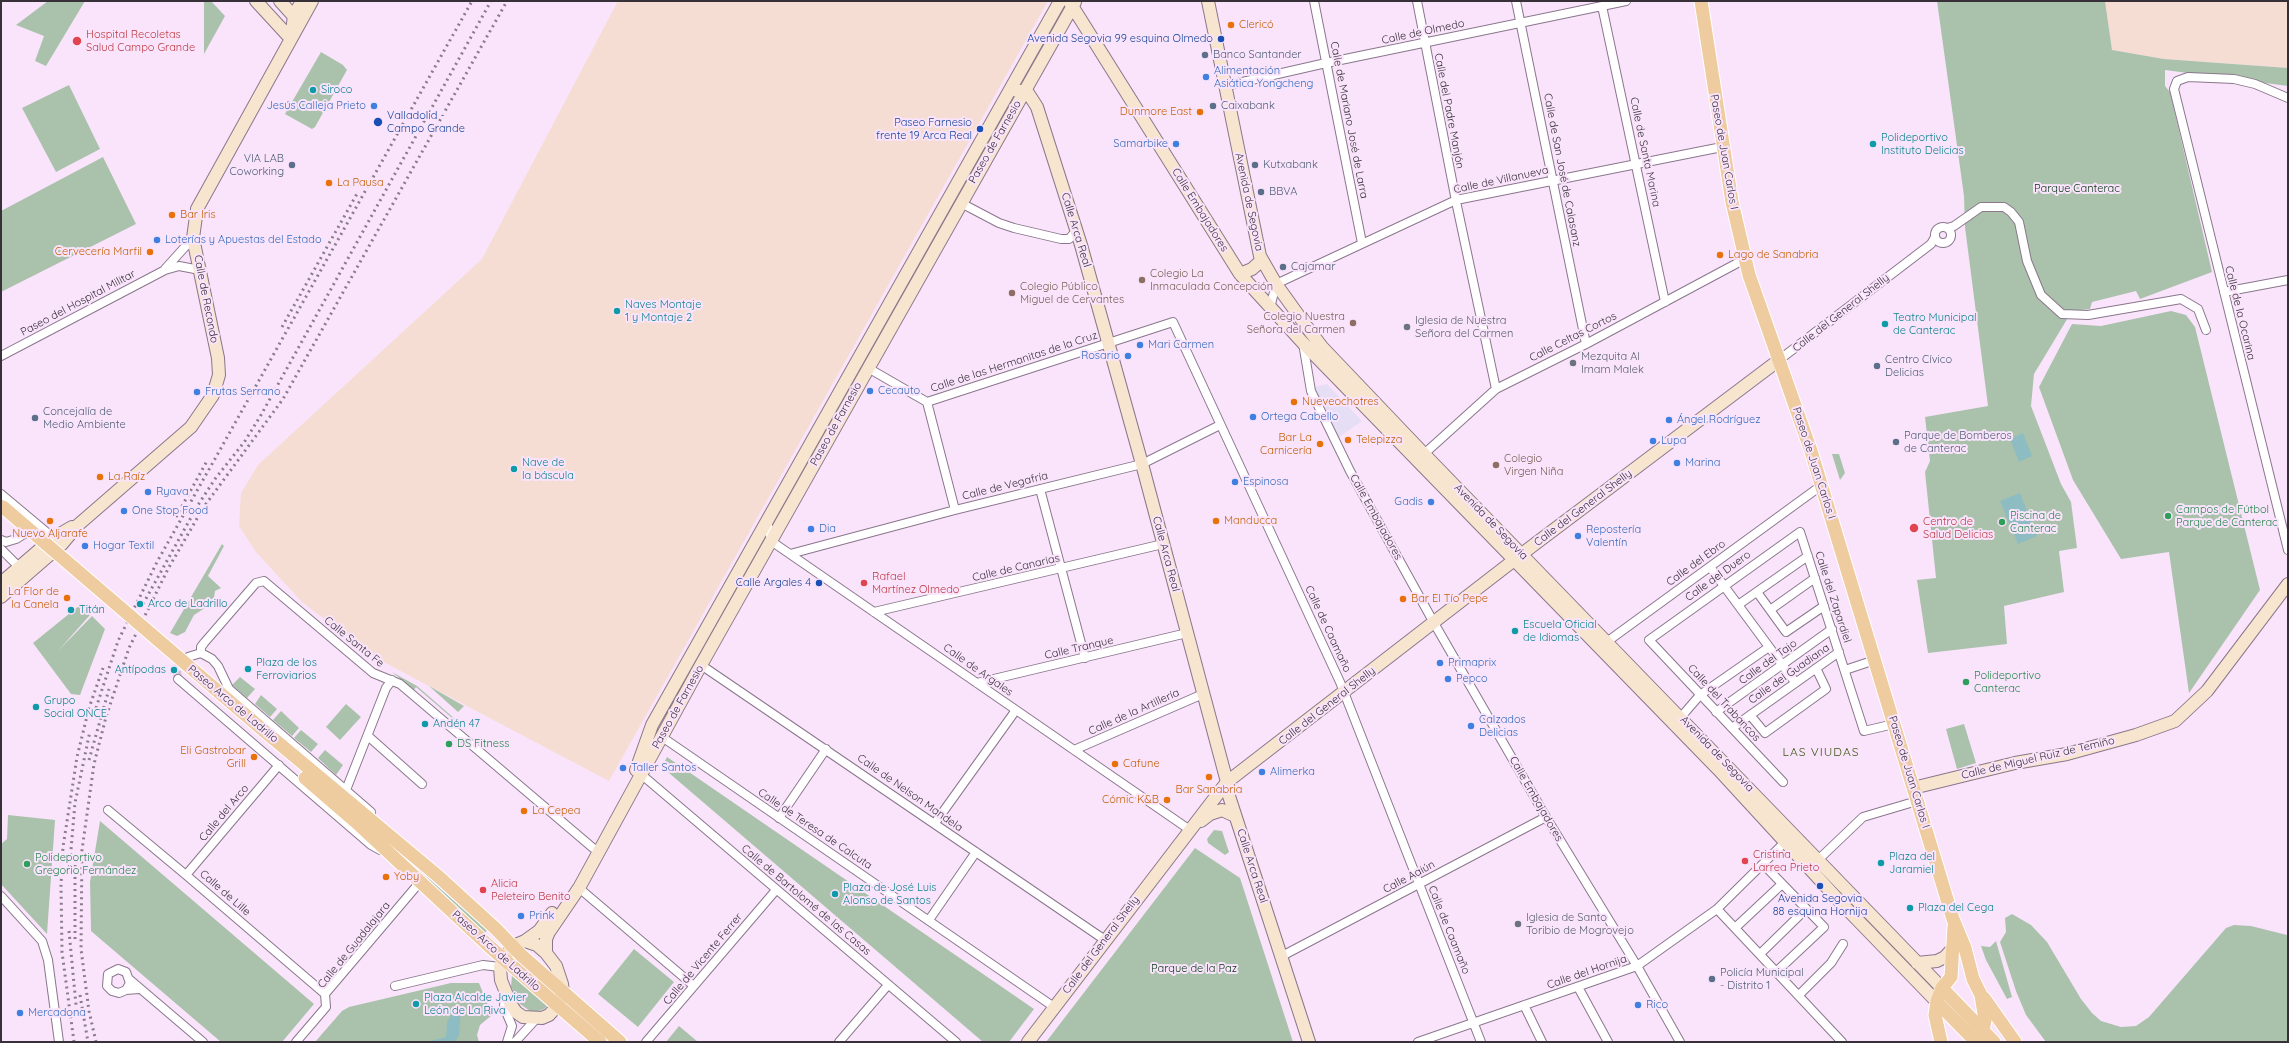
<!DOCTYPE html>
<meta charset="utf-8">
<style>
body{margin:0}
#map{position:relative;width:2289px;height:1043px;overflow:hidden;background:#fae4fc;font-family:Quicksand,sans-serif}
canvas{display:block}
.frame{position:absolute;inset:0;border:2px solid #383039;pointer-events:none}
</style>
<div id="map">
<canvas width="2289" height="1043"></canvas>
<div class="frame"></div>
</div>
<script>
const ctx = document.querySelector('canvas').getContext('2d');
ctx.lineJoin = 'round';
function fill(path, color) {
  ctx.fillStyle = color;
  ctx.fill(path, 'evenodd');
}
function shape(rows) {
  const path = new Path2D();
  for (const r of rows) {
    if (r.length === 3) {
      path.moveTo(r[0] + r[2], r[1]);
      path.arc(r[0], r[1], r[2], 0, 2 * Math.PI);
      continue;
    }
    path.moveTo(r[0], r[1]);
    for (let i = 2; i < r.length; i += 2) path.lineTo(r[i], r[i + 1]);
  }
  return path;
}
function trace(path, color, width, dash) {
  ctx.strokeStyle = color;
  ctx.lineWidth = width;
  ctx.lineCap = dash ? 'butt' : 'round';
  ctx.setLineDash(dash || []);
  ctx.stroke(path);
}
function drawText(font, color, halo, rows, align = 'center') {
  ctx.font = font + ' Quicksand,sans-serif';
  ctx.lineWidth = 4;
  ctx.setLineDash([]);
  ctx.textBaseline = 'middle';
  ctx.strokeStyle = halo;
  ctx.fillStyle = color;
  for (const [text, x, y, turn = 0] of rows) {
    ctx.save();
    ctx.translate(x, y);
    ctx.rotate((+turn || 0) * Math.PI / 180);
    ctx.textAlign = isNaN(turn) ? turn : align;
    if (halo) ctx.strokeText(text, 0, 0);
    ctx.fillText(text, 0, 0);
    ctx.restore();
  }
}
const commercial = shape([
 [1327,384,1362,421,1338,438,1314,387]
]);
const industrial = shape([
 [618,1,1048,1,609,781,376,658,302,602,256,552,239,526,241,493,258,465,482,259],
 [2105,1,2288,1,2288,68,2164,59,2112,50]
]);
const green = shape([
 [48,1,85,1,46,66,35,61,44,36,16,25],
 [204,1,211,1,225,16,204,54],
 [1937,1,2105,1,2112,50,2164,59,2288,68,2288,86,2165,70,2165,86,2170,92,2212,272,2140,299,2136,291,2092,302,2090,309,2072,311,2034,374,2031,406,2061,484,2071,502,2077,548,2059,551,2064,592,2004,606,2007,644,1928,653,1917,580,1936,578,1925,472,1930,461,1925,417,1988,406,1965,227,1964,196],
 [321,52,343,65,347,70,315,127,312,129,285,114],
 [69,85,100,149,56,172,22,108],
 [103,157,136,224,1,292,1,211],
 [2171,311,2186,315,2195,327,2260,590,2189,693,2169,552,2121,559,2073,480,2039,387,2072,324,2101,326],
 [1832,454,1839,454,1845,473,1840,480],
 [222,544,224,546,208,576,221,588,215,591,214,598,207,601,205,608,194,615,185,632,177,636,170,633],
 [80,605,90,615,58,651,92,616,105,629,80,695,71,694,33,643],
 [392,672,417,686,455,719,452,722,449,720,451,717,416,687,414,690],
 [240,677,255,689,247,698,232,685],
 [429,686,464,706,458,712],
 [261,695,277,709,270,717,255,704],
 [346,704,361,717,340,740,326,727],
 [281,711,299,728,292,736,273,720],
 [1964,724,1976,763,1957,769,1946,729],
 [301,730,318,744,311,752,294,738],
 [325,750,343,765,336,775,318,758],
 [667,757,1034,1009,1009,1042,983,1042,662,767],
 [8,815,55,820,47,934,1,884,1,844,7,839],
 [100,821,314,1004,282,1042,221,1042,91,931,90,882],
 [1214,830,1222,831,1229,852,1225,855,1208,843,1207,839],
 [394,848,487,930,485,933,422,873],
 [1195,848,1240,878,1293,1042,1046,1042],
 [2012,914,2031,925,2047,942,2081,999,2092,1013,2101,1021,2121,1027,2136,1026,2149,1017,2226,928,2234,925,2251,926,2287,935,2288,1042,2046,1042,2026,1015,2016,991,2000,942,2006,932,2005,918],
 [1996,941,2012,997,2007,999,1986,960,1981,946,1990,947],
 [634,949,674,982,638,1027,598,994],
 [512,975,547,1006,544,1009,536,1012,530,1011,520,1004,511,987],
 [451,983,479,983,492,1015,480,1025,477,1035,479,1042,315,1042,342,1011,349,1007],
 [679,1026,698,1042,666,1042]
]);
const water = shape([
 [2023,433,2032,456,2019,462,2010,439],
 [2020,493,2037,536,2018,544,2000,501],
 [461,1010,459,1035,455,1042,427,1042,446,1037,447,1022,451,1015]
]);
const streetTunnel = shape([
 [178,679,177,671,179,664,185,659]
]);
const street = shape([
 [1314,1,1362,243],
 [1417,1,1457,206,1496,389],
 [1516,1,1586,344],
 [1602,6,1665,302],
 [1225,86,1326,63,1626,1],
 [2288,98,2255,84,2234,79,2188,77,2177,81,2174,89,2288,550],
 [961,203,999,223,1014,228,1061,239,1069,239,1076,231],
 [1943,235,8],
 [1947,228,1954,226,1981,207,2004,207,2011,212,2019,222,2027,261,2041,295,2062,314,2088,315,2181,299,2198,309,2206,330],
 [165,269,193,238],
 [2224,292,2288,280],
 [1270,308,1276,284,1456,200,1722,147],
 [1303,343,1311,391,1350,471,1434,623,1546,817,1637,966,1680,1042],
 [1,356,165,270,179,266,200,270],
 [1779,360,1931,244,1935,237],
 [868,368,927,402,1173,322,1340,682,1481,1042],
 [927,402,955,510],
 [1424,454,1496,389,1586,344,1745,259],
 [1040,489,1085,658],
 [1,494,56,540],
 [767,520,771,541,1190,830],
 [1,540,6,542,16,539,24,534,30,526],
 [1,549,22,570],
 [790,554,955,510,1142,464,1220,425],
 [1710,567,1795,682],
 [1757,592,1786,632,1824,606],
 [1738,605,1808,556],
 [1770,610,1815,578],
 [874,612,1163,544],
 [1602,642,1608,641,1822,485],
 [201,653,201,647,204,643,256,583,264,581,373,673,400,684,593,848,600,850],
 [201,653,212,659,218,666,229,689,371,812],
 [188,657,201,653],
 [701,665,1105,940],
 [1845,670,1875,660],
 [178,679,371,845,380,850],
 [977,683,1187,633],
 [1716,712,1832,629],
 [1750,715,1765,733,1826,689,1816,668],
 [1681,717,1700,695,1769,647],
 [1732,728,1839,652],
 [368,736,422,784],
 [662,737,1054,1007],
 [1074,750,1203,694],
 [642,775,956,1042],
 [1783,782,1649,640,1800,532,1864,731,1894,724],
 [346,790,386,688,392,680],
 [108,810,186,875,325,994],
 [779,818,826,749],
 [935,823,1016,710],
 [1818,860,1863,817,1917,801],
 [1763,864,1824,927,1776,972],
 [186,875,279,765],
 [579,888,694,986],
 [1,896,42,941,48,960,59,1042],
 [1717,909,1842,1042],
 [929,920,976,852],
 [1735,928,1782,884],
 [1760,954,1806,909],
 [1282,956,1546,817],
 [129,979,203,1042],
 [395,986,483,965,500,967],
 [1578,987,1608,1042],
 [126,990,130,983,126,972,118,969,108,974,107,986,112,991,119,993,126,990,139,989],
 [505,994,504,1007,512,1026,507,1042],
 [1799,995,1831,963,1843,944],
 [1524,1005,1542,1042],
 [296,1042,326,1007,325,994,420,882],
 [515,1042,536,1019],
 [646,1042,776,890],
 [839,1042,888,985],
 [1418,1042,1637,966,1717,909,1787,840]
]);
const secondary = shape([
 [256,1,291,39],
 [280,1,298,21],
 [1069,1,1240,274,1303,343,1718,769,1844,906,1937,1002],
 [1208,1,1260,256,1276,284,1309,330,1322,347,1424,454,1942,988],
 [292,32,294,15,302,1],
 [1017,91,1024,91,1028,93,1037,107,1081,245,1142,464,1227,782,1229,796,1309,1042],
 [1240,274,1252,269,1262,260],
 [1,583,53,538,72,527],
 [1,597,62,544,78,525,191,427,213,395,219,375,218,358,193,238,197,209,312,1],
 [636,770,652,725,1060,1],
 [1913,788,2015,763,2067,754,2136,735,2175,721,2207,691,2288,584],
 [1201,821,1210,814,1222,810,1235,816],
 [525,941,539,931,552,913],
 [525,941,537,945,546,953,556,966,562,984,563,992,558,1005,549,1015,542,1018,523,1017,516,1012,510,1003,501,980,500,967,504,958,513,946,525,941],
 [546,953,546,939,549,932,579,888,701,665,1075,2],
 [1917,963,1937,961,1945,957,1954,947],
 [1028,1042,1227,782,1531,547,1779,360]
]);
const primary = shape([
 [1701,1,1732,202,1749,275,1811,451,1953,919,1965,948,1973,979,1981,995,1985,1020,1981,1042],
 [263,730,439,877,496,929,521,955,620,1042],
 [305,778,356,822,490,947,600,1042],
 [1942,988,1994,1042],
 [1984,998,2015,1042],
 [1937,1002,1976,1042],
 [1941,1042,1935,1015,1937,1002,1942,988,1951,977,1954,927]
]);
const rail = shape([
 [282,327,358,192],
 [176,517,207,461],
 [143,604,198,505,215,479,245,441,261,415,491,1],
 [96,708,118,641,157,562,472,1],
 [89,760,109,689],
 [69,873,75,803,90,731],
 [69,931,76,1005],
 [75,939,75,863],
 [80,995,88,1042],
 [74,1042,62,952,61,885,63,847,77,757,89,708,103,668],
 [96,1042,89,1011,81,949,82,850,94,764,106,717,129,648,168,569,203,508,283,399,507,1]
]);
const primaryBridge = shape([
 [3,507,263,730]
]);
const markers = [
 [1231,25,4,"#e8710a"],
 [1221,39,4,"#1a4fb4"],
 [77,41,5,"#e0444e"],
 [1205,55,4,"#5c6f8a"],
 [1206,77,4,"#3f7fe0"],
 [313,90,4,"#0f9aa8"],
 [374,106,4,"#3f7fe0"],
 [1213,106,4,"#5c6f8a"],
 [1200,112,4,"#e8710a"],
 [378,122,5,"#1a4fb4"],
 [980,129,4,"#1a4fb4"],
 [1176,144,4,"#3f7fe0"],
 [1873,144,4,"#0f9aa8"],
 [292,165,4,"#5c6f8a"],
 [1255,165,4,"#5c6f8a"],
 [329,183,4,"#e8710a"],
 [1261,192,4,"#5c6f8a"],
 [172,215,4,"#e8710a"],
 [157,240,4,"#3f7fe0"],
 [150,252,4,"#e8710a"],
 [1720,255,4,"#e8710a"],
 [1283,267,4,"#5c6f8a"],
 [1142,280,4,"#8d6e63"],
 [1012,293,4,"#8d6e63"],
 [617,311,4,"#0f9aa8"],
 [1353,323,4,"#8d6e63"],
 [1885,324,4,"#0f9aa8"],
 [1407,327,4,"#6b7280"],
 [1140,345,4,"#3f7fe0"],
 [1128,356,4,"#3f7fe0"],
 [1573,363,4,"#6b7280"],
 [1877,366,4,"#5c6f8a"],
 [870,391,4,"#3f7fe0"],
 [197,392,4,"#3f7fe0"],
 [1294,402,4,"#e8710a"],
 [1253,417,4,"#3f7fe0"],
 [35,418,4,"#5c6f8a"],
 [1669,420,4,"#3f7fe0"],
 [1348,440,4,"#e8710a"],
 [1653,441,4,"#3f7fe0"],
 [1896,442,4,"#5c6f8a"],
 [1320,444,4,"#e8710a"],
 [1677,463,4,"#3f7fe0"],
 [1496,465,4,"#8d6e63"],
 [514,469,4,"#0f9aa8"],
 [100,477,4,"#e8710a"],
 [1235,482,4,"#3f7fe0"],
 [148,492,4,"#3f7fe0"],
 [1431,502,4,"#3f7fe0"],
 [124,511,4,"#3f7fe0"],
 [2168,516,4,"#2e9e5b"],
 [50,521,4,"#e8710a"],
 [1216,521,4,"#e8710a"],
 [2002,522,4,"#2e9e5b"],
 [1914,528,5,"#e0444e"],
 [811,529,4,"#3f7fe0"],
 [1578,536,4,"#3f7fe0"],
 [85,546,4,"#3f7fe0"],
 [819,583,4,"#1a4fb4"],
 [864,583,4,"#e0444e"],
 [67,598,4,"#e8710a"],
 [1403,599,4,"#e8710a"],
 [140,604,4,"#0f9aa8"],
 [71,610,4,"#0f9aa8"],
 [1515,631,4,"#0f9aa8"],
 [1440,663,4,"#3f7fe0"],
 [248,669,4,"#0f9aa8"],
 [174,670,4,"#0f9aa8"],
 [1448,679,4,"#3f7fe0"],
 [1966,682,4,"#2e9e5b"],
 [36,707,4,"#0f9aa8"],
 [425,724,4,"#0f9aa8"],
 [1471,726,4,"#3f7fe0"],
 [449,744,4,"#2e9e5b"],
 [254,757,4,"#e8710a"],
 [1115,764,4,"#e8710a"],
 [623,768,4,"#3f7fe0"],
 [1262,772,4,"#3f7fe0"],
 [1209,777,4,"#e8710a"],
 [1167,800,4,"#e8710a"],
 [524,811,4,"#e8710a"],
 [1745,861,4,"#e0444e"],
 [1881,863,4,"#0f9aa8"],
 [27,864,4,"#2e9e5b"],
 [386,877,4,"#e8710a"],
 [1820,886,4,"#1a4fb4"],
 [483,890,4,"#e0444e"],
 [835,894,4,"#0f9aa8"],
 [1910,908,4,"#0f9aa8"],
 [521,916,4,"#3f7fe0"],
 [1518,924,4,"#6b7280"],
 [1712,979,4,"#5c6f8a"],
 [416,1004,4,"#0f9aa8"],
 [1638,1005,4,"#3f7fe0"],
 [20,1013,4,"#3f7fe0"]
];
const foodNames = [
 ["Clericó",1239,25],
 ["Dunmore East",1192,112,"right"],
 ["La Pausa",337,183],
 ["Bar Iris",180,215],
 ["Cervecería Marfil",142,252,"right"],
 ["Lago de Sanabria",1728,255],
 ["Nueveochotres",1302,402],
 ["Bar La",1312,438,"right"],
 ["Carnicería",1312,451,"right"],
 ["Telepizza",1356,440],
 ["La Raíz",108,477],
 ["Manducca",1224,521],
 ["Nuevo Aljarafe",50,534,"center"],
 ["La Flor de",59,592,"right"],
 ["la Canela",59,605,"right"],
 ["Bar El Tío Pepe",1411,599],
 ["Eli Gastrobar",246,751,"right"],
 ["Grill",246,764,"right"],
 ["Cafune",1123,764],
 ["Bar Sanabria",1209,790,"center"],
 ["Cómic K&B",1159,800,"right"],
 ["La Cepea",532,811],
 ["Yoby",394,877]
];
const streetNames = [
 ["Calle de Olmedo",1423,32,-12],
 ["Calle del Padre Manjón",1449,111,79],
 ["Calle de Mariano José de Larra",1349,120,79],
 ["Paseo de Farnesio",995,142,-60],
 ["Calle de Santa Marina",1645,152,78],
 ["Paseo de Juan Carlos I",1724,152,80],
 ["Calle de San José de Calasanz",1562,170,79],
 ["Calle de Villanueva",1501,180,-12],
 ["Avenida de Segovia",1249,202,78],
 ["Calle Embajadores",1200,210,58],
 ["Calle Arca Real",1076,230,73],
 ["Calle de Recondo",206,299,79],
 ["Paseo del Hospital Militar",78,303,-28],
 ["Calle del General Shelly",1841,313,-38],
 ["Calle de la Ocarina",2240,313,76],
 ["Calle Celtas Cortos",1573,337,-27],
 ["Calle de las Hermanitas de la Cruz",1014,362,-18],
 ["Paseo de Farnesio",836,424,-61],
 ["Paseo de Juan Carlos I",1814,463,72],
 ["Calle de Vegafría",1005,486,-14],
 ["Calle del General Shelly",1583,508,-37],
 ["Calle Embajadores",1376,517,61],
 ["Avenida de Segovia",1491,522,46],
 ["Calle Arca Real",1166,554,75],
 ["Calle del Ebro",1696,563,-36],
 ["Calle de Canarias",1016,568,-13],
 ["Calle del Duero",1718,576,-36],
 ["Calle del Zapardiel",1833,597,72],
 ["Calle de Caamaño",1328,629,65],
 ["Calle Santa Fe",354,642,39],
 ["Calle Tranque",1079,648,-13],
 ["Calle del Tajo",1768,662,-36],
 ["Calle de Argales",978,670,35],
 ["Calle del Guadiana",1789,674,-35],
 ["Calle del Trabancos",1724,703,47],
 ["Paseo Arco de Ladrillo",233,704,40],
 ["Calle del General Shelly",1327,706,-38],
 ["Paseo de Farnesio",678,707,-61],
 ["Calle de la Artillería",1134,712,-24],
 ["Avenida de Segovia",1717,754,46],
 ["Calle de Miguel Ruiz de Temiño",2038,758,-13],
 ["Paseo de Juan Carlos I",1909,772,73],
 ["Calle de Nelson Mandela",910,793,35],
 ["Calle Embajadores",1536,799,60],
 ["Calle del Arco",224,813,-50],
 ["Calle de Teresa de Calcuta",815,829,34],
 ["Calle Arca Real",1252,866,72],
 ["Calle Aaiún",1409,877,-28],
 ["Calle de Lille",225,893,41],
 ["Calle de Bartolomé de las Casas",806,900,40],
 ["Calle de Caamaño",1449,930,68],
 ["Calle de Guadalajara",354,945,-51],
 ["Calle del General Shelly",1101,945,-53],
 ["Paseo Arco de Ladrillo",496,951,42],
 ["Calle de Vicente Ferrer",703,959,-50],
 ["Calle del Hornija",1587,972,-19]
];
const healthNames = [
 ["Hospital Recoletas",86,35],
 ["Salud Campo Grande",86,48],
 ["Centro de",1923,522],
 ["Salud Delicias",1923,535],
 ["Rafael",872,577],
 ["Martínez Olmedo",872,590],
 ["Cristina",1753,855],
 ["Larrea Prieto",1753,868],
 ["Alicia",491,884],
 ["Peleteiro Benito",491,897]
];
const transitNames = [
 ["Avenida Segovia 99 esquina Olmedo",1213,39],
 ["Valladolid -",387,116,"left"],
 ["Campo Grande",387,129,"left"],
 ["Paseo Farnesio",972,123],
 ["frente 19 Arca Real",972,136],
 ["Calle Argales 4",811,583],
 ["Avenida Segovia",1820,899,"center"],
 ["88 esquina Hornija",1820,912,"center"]
];
const serviceNames = [
 ["Banco Santander",1213,55],
 ["Caixabank",1221,106],
 ["VIA LAB",284,159,"right"],
 ["Coworking",284,172,"right"],
 ["Kutxabank",1263,165],
 ["BBVA",1269,192],
 ["Cajamar",1291,267],
 ["Centro Cívico",1885,360],
 ["Delicias",1885,373],
 ["Concejalía de",43,412],
 ["Medio Ambiente",43,425],
 ["Parque de Bomberos",1904,436],
 ["de Canterac",1904,449],
 ["Policía Municipal",1720,973],
 ["- Distrito 1",1720,986]
];
const shopNames = [
 ["Alimentación",1214,71],
 ["Asiática Yongcheng",1214,84],
 ["Jesús Calleja Prieto",366,106,"right"],
 ["Samarbike",1168,144,"right"],
 ["Loterías y Apuestas del Estado",165,240],
 ["Mari Carmen",1148,345],
 ["Rosario",1120,356,"right"],
 ["Cecauto",878,391],
 ["Frutas Serrano",205,392],
 ["Ortega Cabello",1261,417],
 ["Ángel Rodríguez",1677,420],
 ["Lupa",1661,441],
 ["Marina",1685,463],
 ["Espinosa",1243,482],
 ["Ryava",156,492],
 ["Gadis",1423,502,"right"],
 ["One Stop Food",132,511],
 ["Dia",819,529],
 ["Repostería",1586,530],
 ["Valentín",1586,543],
 ["Hogar Textil",93,546],
 ["Primaprix",1448,663],
 ["Pepco",1456,679],
 ["Calzados",1479,720],
 ["Delicias",1479,733],
 ["Taller Santos",631,768],
 ["Alimerka",1270,772],
 ["Prink",529,916],
 ["Rico",1646,1005],
 ["Mercadona",28,1013]
];
const cultureNames = [
 ["Siroco",321,90],
 ["Polideportivo",1881,138],
 ["Instituto Delicias",1881,151],
 ["Naves Montaje",625,305],
 ["1 y Montaje 2",625,318],
 ["Teatro Municipal",1893,318],
 ["de Canterac",1893,331],
 ["Nave de",522,463],
 ["la báscula",522,476],
 ["Arco de Ladrillo",148,604],
 ["Titán",79,610],
 ["Escuela Oficial",1523,625],
 ["de Idiomas",1523,638],
 ["Plaza de los",256,663],
 ["Ferroviarios",256,676],
 ["Antípodas",166,670,"right"],
 ["Grupo",44,701],
 ["Social ONCE",44,714],
 ["Andén 47",433,724],
 ["Plaza del",1889,857],
 ["Jaramiel",1889,870],
 ["Plaza de José Luis",843,888],
 ["Alonso de Santos",843,901],
 ["Plaza del Cega",1918,908],
 ["Plaza Alcalde Javier",424,998],
 ["León de La Riva",424,1011]
];
const parkNames = [
 ["Parque Canterac",2077,189],
 ["Parque de la Paz",1194,969]
];
const educationNames = [
 ["Colegio La",1150,274],
 ["Inmaculada Concepción",1150,287],
 ["Colegio Público",1020,287],
 ["Miguel de Cervantes",1020,300],
 ["Colegio Nuestra",1345,317,"right"],
 ["Señora del Carmen",1345,330,"right"],
 ["Colegio",1504,459],
 ["Virgen Niña",1504,472]
];
const worshipNames = [
 ["Iglesia de Nuestra",1415,321],
 ["Señora del Carmen",1415,334],
 ["Mezquita Al",1581,357],
 ["Imam Malek",1581,370],
 ["Iglesia de Santo",1526,918],
 ["Toribio de Mogrovejo",1526,931]
];
const leisureNames = [
 ["Campos de Fútbol",2176,510],
 ["Parque de Canterac",2176,523],
 ["Piscina de",2010,516],
 ["Canterac",2010,529],
 ["Polideportivo",1974,676],
 ["Canterac",1974,689],
 ["DS Fitness",457,744],
 ["Polideportivo",35,858],
 ["Gregorio Fernández",35,871]
];
const neighbourhoodNames = [
 ["LAS VIUDAS",1821,752]
];
fill(commercial, '#e6def4');
fill(industrial, '#f5ddd3');
fill(green, '#aac2ac');
fill(water, '#8dbdc2');
trace(streetTunnel, '#d3c0d5', 8, [8, 4]);
trace(street, '#8a778c', 10);
trace(secondary, '#8a778c', 14);
trace(primary, '#fff', 15);
trace(street, '#fff', 8);
trace(secondary, '#f7e5cf', 12);
trace(primary, '#efcba0', 13);
trace(rail, '#8a7c8b', 3, [2, 4]);
trace(primaryBridge, '#fff', 15, []);
trace(primaryBridge, '#efcba0', 13);
for (const [x, y, r, color] of markers) {
  const dot = new Path2D();
  dot.arc(x, y, r, 0, 2 * Math.PI);
  ctx.fillStyle = color;
  ctx.fill(dot);
  trace(dot, '#fae4fc', 1.5);
}
drawText('11px', '#c56008', '#fae4fc', foodNames, 'left');
drawText('11px', '#383039', '#fae4fc', streetNames);
drawText('11px', '#be3a42', '#fae4fc', healthNames, 'left');
drawText('11px', '#164399', '#fae4fc', transitNames, 'right');
drawText('11px', '#4e5e75', '#fae4fc', serviceNames, 'left');
drawText('11px', '#366cbe', '#fae4fc', shopNames, 'left');
drawText('11px', '#0d838f', '#fae4fc', cultureNames, 'left');
drawText('11px', '#02340f', '#fae4fc', parkNames);
drawText('11px', '#785e54', '#fae4fc', educationNames, 'left');
drawText('11px', '#5b616d', '#fae4fc', worshipNames, 'left');
drawText('11px', '#27864d', '#fae4fc', leisureNames, 'left');
ctx.letterSpacing = '1px';
drawText('12px', '#3b5610', '#fae4fc', neighbourhoodNames);
ctx.letterSpacing = '0px';
</script>
